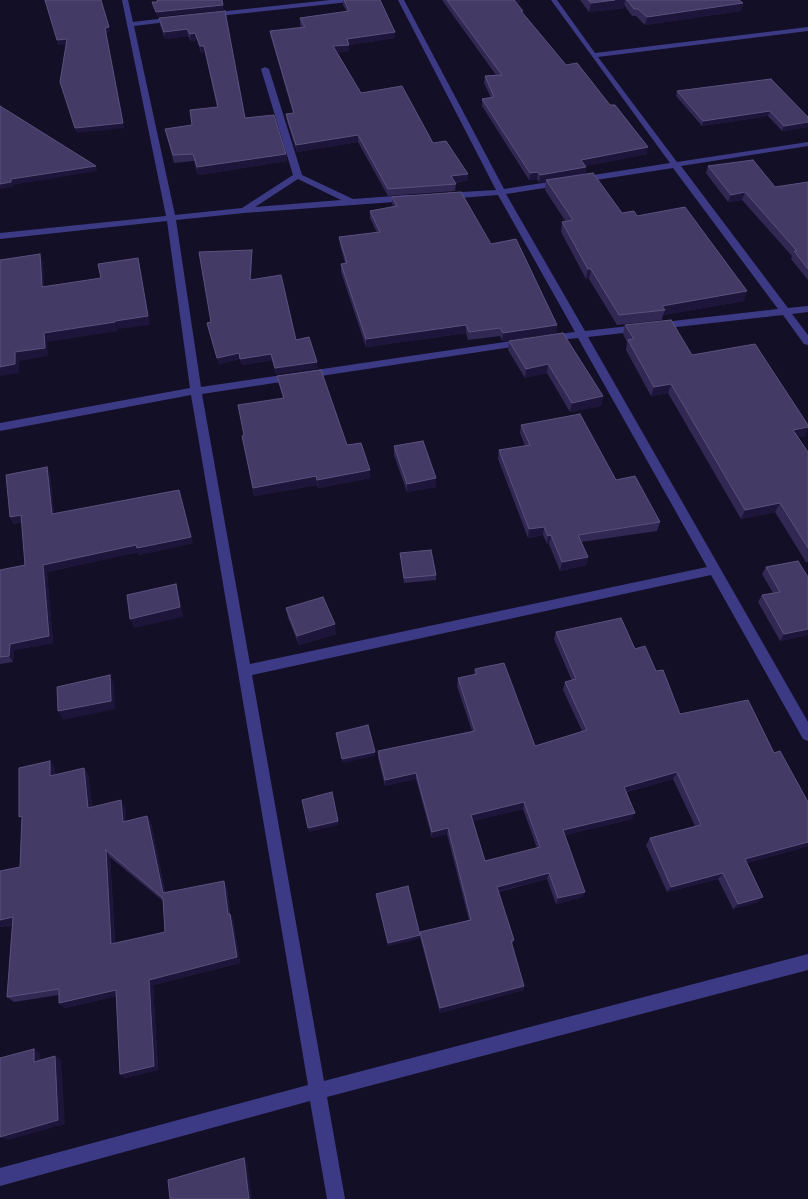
<!DOCTYPE html>
<style>
body{margin:0}
canvas{display:block;background:#130f26}
</style>
<canvas width="808" height="1199"></canvas>
<script>
const ctx = document.querySelector('canvas').getContext('2d');
ctx.lineJoin = 'round';
function shape(rows) {
  const path = new Path2D();
  for (const r of rows) {
    path.moveTo(r[0], r[1]);
    for (let i = 2; i < r.length; i += 2) path.lineTo(r[i], r[i + 1]);
  }
  return path;
}
function fill(path, color) {
  ctx.fillStyle = color;
  ctx.fill(path, 'evenodd');
}
function trace(path, color, width, dash) {
  ctx.strokeStyle = color;
  ctx.lineWidth = width;
  ctx.lineCap = dash ? 'butt' : 'round';
  ctx.setLineDash(dash || []);
  ctx.stroke(path);
}
const minor = shape([
 [122,0,128,0,133,22,175,17,178,19,175,21,134,26,175,215,242,208,293,175,261,69,265,67,269,69,302,175,353,199,408,195,412,198,408,201,244,213,176,220,201,387,525,339,530,342,525,345,202,394,250,664,707,567,578,338,550,341,545,338,550,335,575,332,498,195,446,199,442,196,446,193,496,190,398,0,404,0,504,189,670,163,551,0,557,0,595,53,808,27,808,31,598,57,677,162,808,142,808,146,681,166,788,308,808,306,808,312,792,314,808,335,808,345,804,344,783,315,588,337,808,722,808,741,803,739,711,575,252,675,324,1081,808,954,808,970,327,1097,345,1199,327,1199,310,1101,0,1186,0,1168,308,1085,191,395,0,431,0,423,190,388,167,221,0,239,0,233,166,216,122,0],
 [673,168,778,309,585,331,506,194,673,168],
 [298,179,341,200,255,207,298,179],
 [330,0,352,0,349,2,209,17,206,15,209,13,330,0]
]);
const wall = shape([
 [343,0,380,0,395,38,349,45,349,51,337,52,361,93,433,143,468,180,455,183,456,184,455,191,388,196,358,142,297,152,287,121,286,114,293,113,271,37,270,31,302,28,300,25,300,18,347,12,343,5],
 [442,0,520,0,520,2,516,3,523,14,566,65,647,154,585,166,586,167,585,174,622,213,637,216,744,301,663,315,662,320,617,325,589,279,586,279,561,232,562,222,566,222,545,190,546,181,539,182,537,179,529,180,482,106,482,99,491,98,484,83,485,76,496,75],
 [580,0,741,0,741,2,743,3,741,11,645,25,636,16,632,16,624,5,624,8,589,12],
 [225,11,245,118,286,154,287,161,198,175,194,161,174,163,165,129,192,125,217,107,205,53,201,53,197,40,191,41,188,36,165,39,160,25,159,18],
 [677,91,808,117,808,127,782,131,768,116,702,126,676,96],
 [708,166,775,187,808,182,808,280,791,259,792,256,742,200,728,202,706,173],
 [392,197,491,244,557,325,556,333,502,341,500,336,468,340,466,333,366,347,341,272,341,264,345,263,340,245,339,237,377,233,370,218,370,211,394,206,392,204],
 [252,256,251,280,296,340,318,368,276,374,272,360,242,365,240,359,219,364,207,323,211,322],
 [625,325,692,355,805,436,798,437,808,452,808,562,806,562,775,512,741,519,668,393,651,396,626,350,627,342,623,334],
 [509,341,603,396,601,406,570,412,547,373,525,378,508,350],
 [277,376,347,445,370,478,318,488,317,485,254,496,242,436,244,435,283,398,279,384],
 [521,425,616,480,660,522,657,531,581,542,588,557,586,565,560,571,549,544,547,544,543,535,528,538,498,459,499,450,525,446,520,433],
 [394,446,436,478,436,487,407,492,394,455],
 [47,467,50,474,54,514,193,543,139,555,138,552,47,572,53,643,14,650,13,662,0,664,0,570,25,565,22,522,14,524,10,517],
 [400,553,436,575,436,580,404,583],
 [766,567,808,635,780,641,758,602,762,595,773,593,762,574],
 [286,608,336,634,299,645,288,618],
 [556,632,635,649,656,671,680,714,774,753,808,802,808,846,747,863,758,902,733,909,718,879,667,892,646,845,650,838,695,826,673,779,627,792,632,819,565,835,583,897,556,904,547,879,498,892,514,940,512,945,524,986,523,990,440,1013,420,937,420,932,469,920,447,834,432,838,416,779,385,786,378,758,378,751,472,731,457,686,458,678,474,675,475,669,535,746,582,731,563,690,565,682,572,681,554,639],
 [523,809,537,848,485,861,473,821],
 [84,768,88,775,92,807,125,807,126,821,147,816,151,823,165,892,227,888,230,914,233,920,240,963,153,985,158,1070,125,1078,120,1074,116,996,65,1008,59,1003,59,995,14,1002,7,997,13,925,0,927,0,871,20,867,22,820,55,769,55,775],
 [110,857,163,901,165,932,115,943],
 [376,894,420,935,420,938,388,946]
]);
const shadedWall = shape([
 [512,0,520,0,520,2,511,3],
 [615,0,625,0,624,8,589,12,591,3],
 [738,0,741,0,740,4,743,3,741,11,645,25,647,17],
 [223,5,224,10,157,17,156,12],
 [109,27,110,32,106,33,124,128,77,133,75,128,105,28],
 [187,29,188,36,165,39,164,32],
 [395,32,395,38,349,45,349,51,334,53,333,46,347,39],
 [195,33,197,40,191,41,190,34],
 [67,39,68,44,58,45,57,40],
 [200,46,204,46,205,53,201,53],
 [770,111,768,116,702,126,703,121],
 [808,122,808,127,782,131,784,126],
 [358,135,358,142,297,152,296,145],
 [648,147,647,154,580,167,581,160],
 [286,154,287,161,198,175,197,167],
 [96,166,97,171,13,185,13,187,0,189,0,184,11,179],
 [586,167,585,174,539,182,540,175],
 [538,172,537,179,529,180,530,173],
 [468,174,468,180,451,183,451,176],
 [745,192,742,200,728,202,731,195],
 [252,250,252,256,251,286,250,280],
 [40,254,43,262,45,295,42,287],
 [138,258,150,325,118,329,115,321],
 [588,269,591,269,589,279,586,279],
 [747,291,744,301,663,315,665,310,662,306],
 [115,322,118,331,47,342,48,356,19,361,19,373,0,376,0,367,15,352,44,333],
 [466,325,466,333,366,347,366,339],
 [557,325,556,333,502,341,503,333],
 [239,353,240,359,219,364,217,358],
 [271,354,272,360,242,365,240,359],
 [317,362,318,368,276,374,275,368],
 [548,364,547,373,525,378,526,369],
 [671,384,668,393,651,396,654,387],
 [603,396,601,406,570,412,572,403],
 [808,427,808,429,805,436,789,439,793,430],
 [47,467,50,474,55,521,52,514],
 [370,470,370,478,318,488,317,480],
 [316,476,317,485,254,496,253,488],
 [436,478,436,487,407,492,407,484],
 [179,490,193,543,139,555,138,552,47,572,53,643,14,650,13,662,9,656,10,644,43,565],
 [780,503,775,512,741,519,745,510],
 [21,515,25,522,14,524,10,517],
 [544,527,543,535,528,538,529,529],
 [551,535,549,544,547,544,548,536],
 [588,557,586,565,560,571,562,562],
 [176,584,179,594,183,617,134,628,130,619],
 [335,624,336,634,299,645,297,636],
 [808,629,808,635,780,641,784,634],
 [110,675,114,684,115,709,63,720,58,711],
 [375,752,375,756,342,763,342,759],
 [50,761,55,769,56,783,50,776],
 [84,768,88,775,93,815,88,808],
 [677,772,673,779,622,793,624,787],
 [416,773,416,779,385,786,385,780],
 [121,800,125,807,127,829,123,822],
 [524,802,523,809,470,822,471,815],
 [635,813,632,819,561,836,563,830],
 [147,816,151,823,166,899,163,893],
 [338,821,339,825,309,832,308,828],
 [448,828,447,834,432,838,432,832],
 [808,842,808,846,740,865,745,859],
 [106,850,110,857,115,949,111,944],
 [549,873,547,879,495,892,497,887],
 [723,873,718,879,667,892,671,887],
 [224,881,227,888,230,921,228,914],
 [585,892,583,897,556,904,558,898],
 [763,897,758,902,733,909,738,904],
 [230,914,233,920,240,963,153,985,158,1070,125,1078,120,1074,149,980],
 [13,917,19,923,0,927,0,920],
 [420,935,420,938,388,946,388,943],
 [524,986,523,990,440,1013,440,1008],
 [116,990,120,995,65,1008,59,1003],
 [34,1049,40,1053,41,1066,34,1062],
 [55,1056,61,1060,65,1124,8,1140,0,1137],
 [244,1158,247,1161,252,1199,249,1199]
]);
const building = shape([
 [45,0,101,0,109,27,105,28,123,123,75,128,60,82,67,39,57,40,45,0],
 [157,0,222,0,223,5,156,12,152,2,158,2,157,0],
 [344,0,380,0,395,32,347,39,349,45,333,46,361,93,402,86,433,143,446,141,468,174,451,176,456,184,388,189,358,135,296,145,286,114,294,113,270,31,305,27,300,18,349,11,344,0],
 [447,0,514,0,523,11,521,11,566,65,577,63,610,105,615,105,648,147,581,160,586,167,540,175,538,172,530,173,482,99,494,97,485,76,502,75,447,0],
 [588,0,615,0,591,3,588,0],
 [627,0,739,0,743,3,647,17,638,9,634,9,627,0],
 [225,11,245,118,274,115,286,154,197,167,193,154,173,155,165,129,192,125,190,110,218,107,204,46,200,46,195,33,190,34,187,29,164,32,159,18,225,11],
 [771,79,808,117,808,122,784,126,770,111,703,121,677,91,771,79],
 [0,106,96,166,11,179,11,182,0,184,0,106],
 [753,160,775,187,808,182,808,269,794,251,797,251,745,192,731,195,708,166,753,160],
 [593,173,622,213,634,211,637,216,685,207,747,291,662,306,665,310,619,315,591,269,588,269,562,222,573,220,546,180,593,173],
 [461,192,491,244,516,239,557,325,503,333,500,328,469,332,466,325,366,339,341,264,347,263,339,237,380,232,370,211,397,206,392,197,461,192],
 [252,250,250,280,281,275,296,340,309,337,317,362,275,368,271,354,240,359,239,353,217,358,207,323,211,322,199,252,252,250],
 [40,254,42,287,101,278,98,264,138,258,148,316,115,321,115,322,44,333,45,348,15,352,15,364,0,367,0,260,40,254],
 [671,320,692,355,755,344,808,425,808,427,793,430,808,452,808,548,780,503,745,510,671,384,654,387,628,340,634,339,625,325,671,320],
 [563,333,603,396,572,403,548,364,526,369,509,341,563,333],
 [321,370,347,445,361,443,370,470,317,480,316,476,253,488,242,436,244,435,238,405,284,398,277,376,321,370],
 [580,414,616,480,635,476,660,522,578,535,588,557,562,562,551,535,548,536,544,527,529,529,499,450,530,445,521,425,580,414],
 [423,441,436,478,407,484,394,446,423,441],
 [47,467,52,514,179,490,191,537,137,548,136,545,43,565,49,636,10,644,9,656,0,657,0,570,25,565,21,515,10,517,6,475,47,467],
 [431,550,436,575,404,578,400,553,431,550],
 [798,561,808,577,808,629,784,634,762,595,780,592,766,567,798,561],
 [176,584,180,607,130,619,127,595,176,584],
 [323,597,335,624,297,636,286,608,323,597],
 [621,618,635,649,645,646,656,671,663,670,680,714,748,700,774,753,780,751,808,802,808,842,745,859,763,897,738,904,723,873,671,887,650,838,701,825,677,772,624,787,635,813,563,830,585,892,558,898,549,873,497,887,514,940,511,941,524,986,440,1008,420,932,471,920,448,828,432,832,416,773,385,780,378,751,475,731,458,678,477,674,475,669,504,663,535,746,587,730,565,682,576,679,556,632,621,618],
 [524,802,540,847,485,861,471,815,524,802],
 [110,675,111,701,58,711,57,687,110,675],
 [368,725,375,752,342,759,336,733,368,725],
 [50,761,50,776,84,768,88,808,121,800,123,822,147,816,163,893,224,881,228,914,230,914,237,957,149,980,154,1066,120,1074,116,990,59,1003,59,989,7,997,13,917,0,920,0,871,20,867,22,816,19,817,19,768,50,761],
 [106,850,163,898,165,932,111,944,106,850],
 [332,792,338,821,308,828,302,800,332,792],
 [408,886,420,935,388,943,376,894,408,886],
 [34,1049,34,1062,55,1056,58,1120,0,1137,0,1058,34,1049],
 [244,1158,249,1199,170,1199,168,1180,244,1158]
]);
fill(minor, '#3d3a85');
fill(wall, '#312854');
fill(shadedWall, '#1d163a');
fill(building, '#433a66');
trace(building, '#5a527e', 1);
</script>
